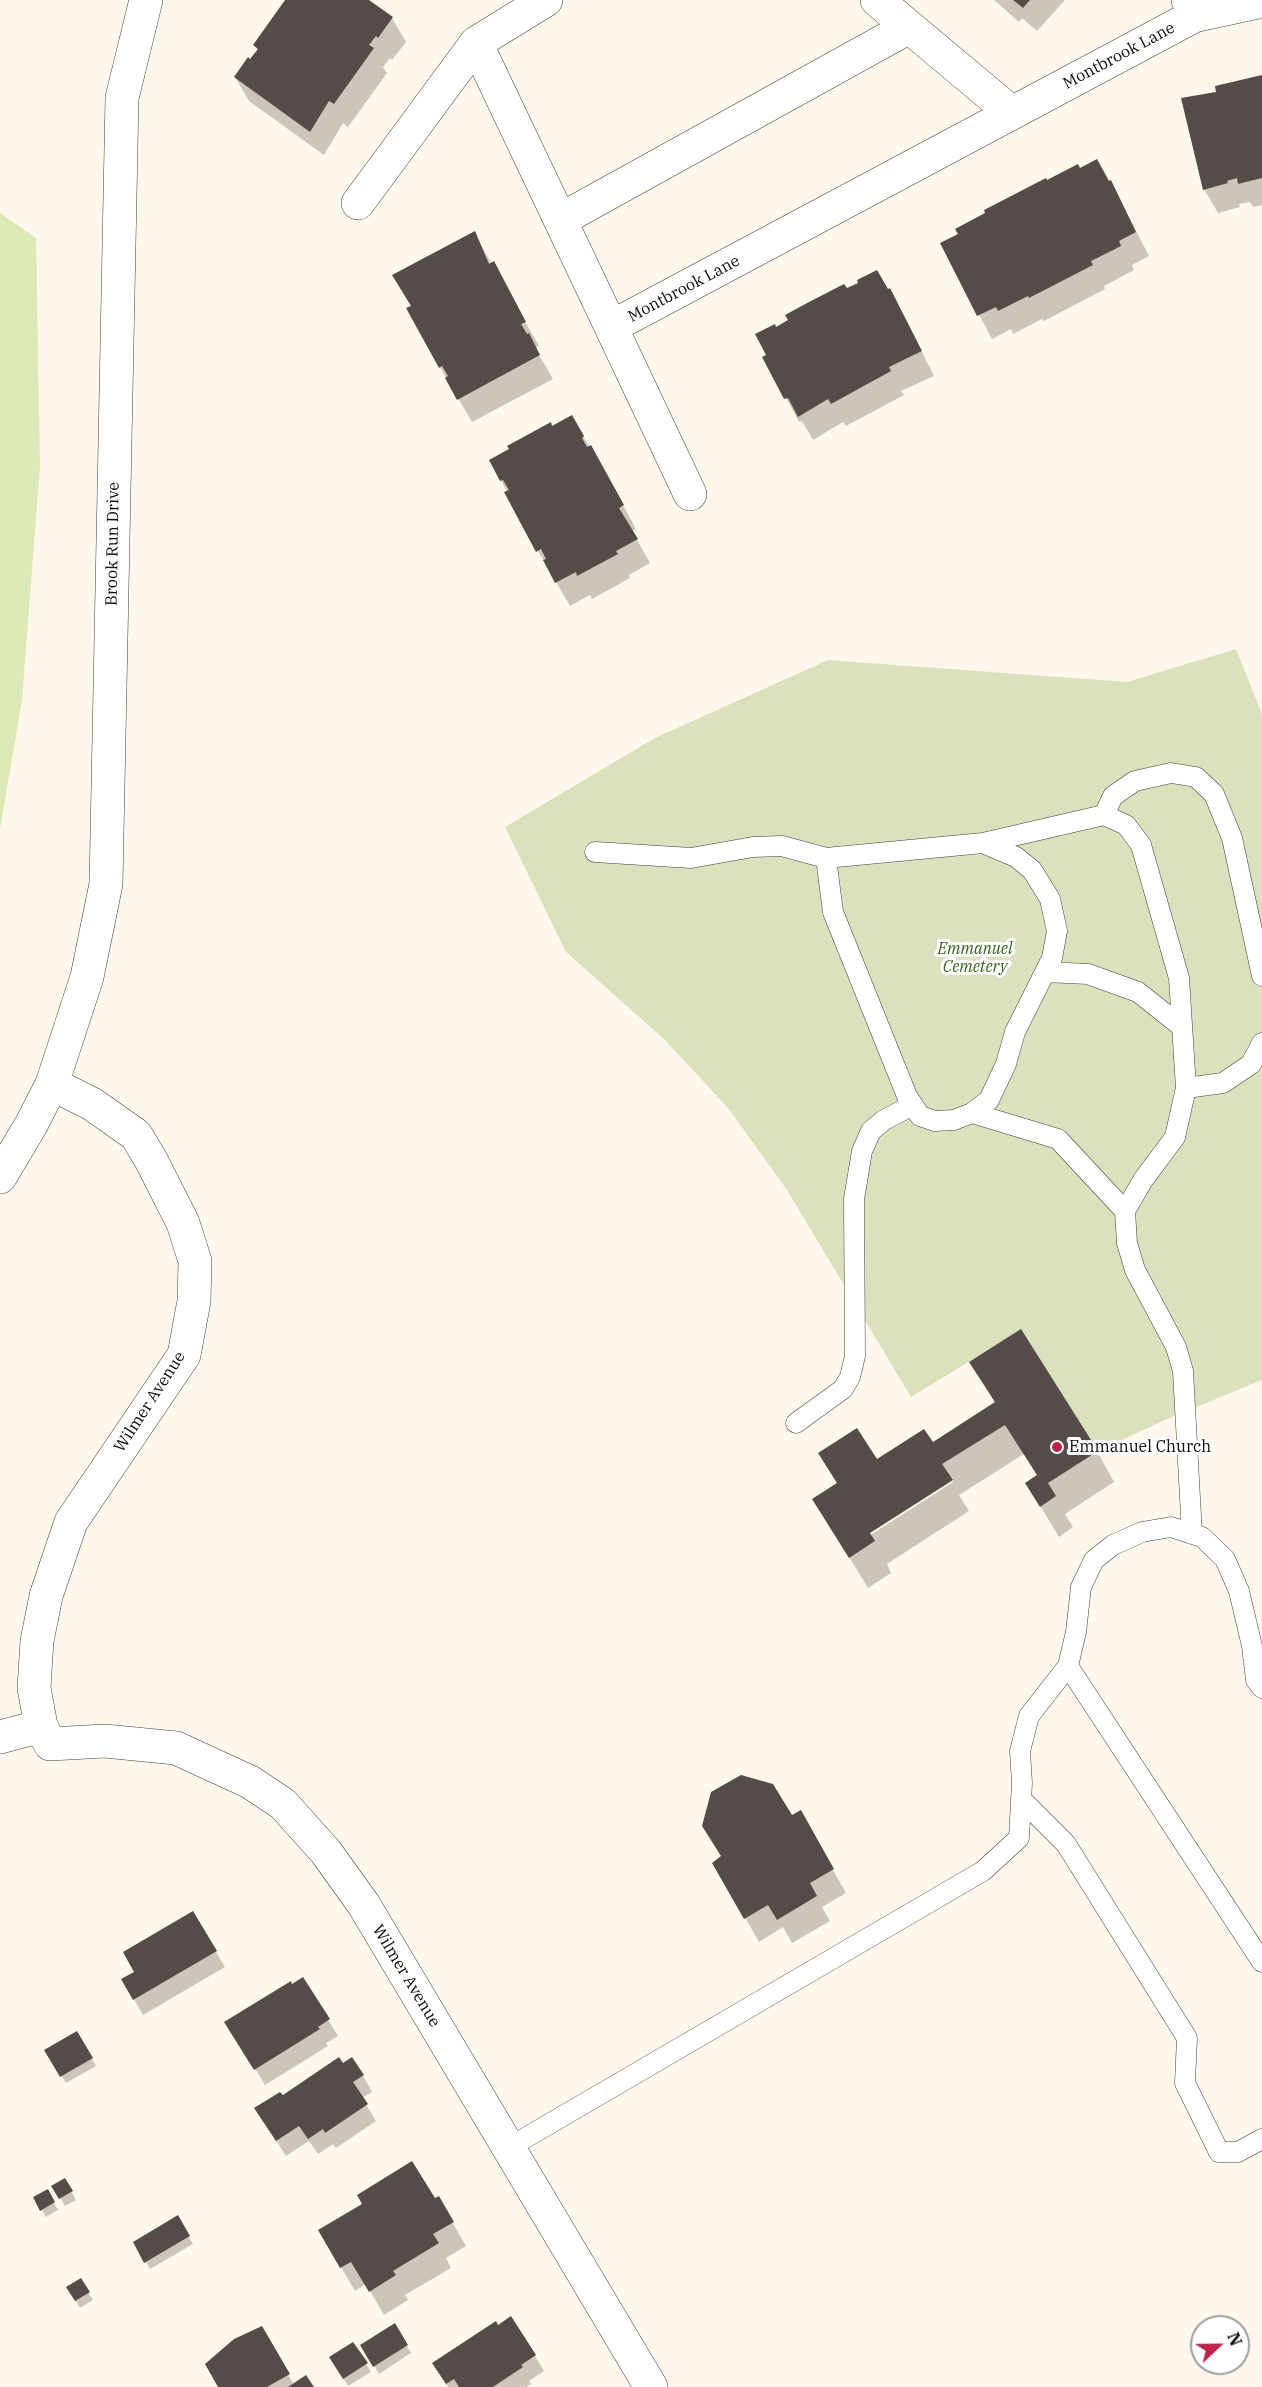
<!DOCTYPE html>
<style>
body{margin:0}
#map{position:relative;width:1262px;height:2387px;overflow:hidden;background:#fff7eb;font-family:"IBM Plex Serif",serif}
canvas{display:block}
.north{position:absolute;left:1190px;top:2315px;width:60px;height:60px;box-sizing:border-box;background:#fff;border:2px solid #9e9e9e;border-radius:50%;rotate:68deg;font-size:16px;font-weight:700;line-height:24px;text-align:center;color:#0c0c0c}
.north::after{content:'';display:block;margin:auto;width:21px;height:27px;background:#bd2348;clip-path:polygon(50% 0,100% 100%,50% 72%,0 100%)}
</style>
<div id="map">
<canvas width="1262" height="2387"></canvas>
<div class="north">N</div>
</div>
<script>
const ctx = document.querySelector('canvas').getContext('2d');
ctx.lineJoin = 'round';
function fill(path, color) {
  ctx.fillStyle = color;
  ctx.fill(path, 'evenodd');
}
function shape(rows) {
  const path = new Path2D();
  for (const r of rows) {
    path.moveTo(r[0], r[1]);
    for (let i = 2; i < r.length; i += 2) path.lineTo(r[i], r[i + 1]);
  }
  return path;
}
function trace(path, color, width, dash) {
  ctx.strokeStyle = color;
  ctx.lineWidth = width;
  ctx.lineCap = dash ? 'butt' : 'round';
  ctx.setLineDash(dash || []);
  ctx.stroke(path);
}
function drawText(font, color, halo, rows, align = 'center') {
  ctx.font = font + ' "IBM Plex Serif",serif';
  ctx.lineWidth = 6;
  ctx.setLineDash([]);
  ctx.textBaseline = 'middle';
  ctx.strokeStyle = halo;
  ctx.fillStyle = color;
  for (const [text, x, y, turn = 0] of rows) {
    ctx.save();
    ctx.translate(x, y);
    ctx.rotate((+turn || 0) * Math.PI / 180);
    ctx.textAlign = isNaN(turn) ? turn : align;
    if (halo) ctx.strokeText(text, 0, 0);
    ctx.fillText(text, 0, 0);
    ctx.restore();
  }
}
const green = shape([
 [0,213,36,238,40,466,22,700,0,829]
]);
const cemetery = shape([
 [1236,649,1262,714,1262,1380,1167,1419,1098,1451,1021,1330,911,1397,787,1190,728,1108,665,1040,566,952,505,827,655,738,828,660,1127,682]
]);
const shadow = shape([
 [287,0,367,0,392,18,406,42,392,60,390,58,383,67,387,73,348,127,343,123,324,155,249,101,235,77,258,51,255,45],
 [994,0,1065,0,1037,31,1022,18,1019,22],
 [1262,76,1262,205,1253,207,1250,202,1239,204,1240,207,1218,213,1204,189,1218,93],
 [1079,170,1109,183,1111,182,1149,256,1132,265,1134,270,1104,286,1105,289,1044,321,1042,319,1013,334,1011,329,992,339,942,244,1047,182],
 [474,233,539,346,535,348,553,379,472,422,440,367,412,307],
 [847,290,903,314,934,376,901,391,904,395,846,426,843,422,813,440,802,421,799,422,764,358,767,355,776,329],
 [571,417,604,470,636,529,632,531,650,563,629,575,630,578,592,599,590,595,570,606,538,551,491,461],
 [971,1362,1097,1451,1114,1482,1065,1514,1073,1527,1059,1537,1027,1484,1038,1477,1024,1454,959,1495,969,1511,887,1564,891,1573,868,1588,814,1500,838,1485,820,1454,876,1461,933,1444,996,1404],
 [953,1478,953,1482,864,1539,863,1536],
 [800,1812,846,1893,822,1907,830,1921,792,1943,783,1927,759,1942,714,1863],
 [193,1913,225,1967,143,2015,123,1980,136,1972],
 [303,1979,338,2036,326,2043,328,2046,265,2085,236,2037],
 [77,2033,96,2066,66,2083,46,2050],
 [343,2065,363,2076,372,2092,362,2098,376,2121,336,2148,333,2144,318,2154,309,2141,286,2156,266,2125,282,2097],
 [65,2180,76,2200,65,2206,54,2186],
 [47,2191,58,2210,46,2217,35,2198],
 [438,2198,466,2246,446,2258,451,2268,405,2295,408,2300,384,2315,366,2284,355,2291,320,2231],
 [177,2217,193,2244,150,2269,135,2242],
 [80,2280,93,2300,80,2308,68,2287],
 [394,2325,411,2353,379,2374,362,2346],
 [498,2327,535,2356,544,2371,529,2381,531,2384,526,2387,448,2387,443,2379],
 [261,2328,294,2385,312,2387,219,2387],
 [353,2344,371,2372,348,2386,335,2365]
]);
const building = shape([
 [285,0,369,0,393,17,378,38,376,36,369,45,374,48,334,104,329,101,310,132,234,77,248,57,250,59,258,49,253,45],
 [1013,0,1030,0,1023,8],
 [1262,75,1262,178,1238,184,1237,178,1227,181,1228,183,1203,190,1181,98,1216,92,1215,86],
 [1097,159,1109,181,1111,180,1136,232,1119,241,1121,246,1091,261,1093,265,1029,298,1028,296,998,311,996,307,977,316,940,243,958,234,955,229,985,213,984,210,1046,178,1047,180,1078,164,1080,168],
 [475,231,489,264,494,261,526,322,521,324,527,334,529,333,540,355,457,400,445,378,448,376,442,366,439,368,406,308,411,306,392,275],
 [877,270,888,289,890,288,922,351,889,367,891,371,831,404,828,399,798,417,788,398,784,399,762,357,766,355,755,334,775,324,776,327,788,320,785,315,809,302,844,284,847,288,858,283,857,280],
 [572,415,584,436,582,438,587,447,591,445,624,505,619,508,638,539,616,551,618,554,577,576,576,572,555,583,543,560,546,559,541,549,536,552,504,492,509,490,503,480,500,481,489,460,509,449,507,446,551,422,552,426],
 [1021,1329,1098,1451,1048,1483,1056,1496,1040,1507,1025,1483,1037,1475,1005,1425,942,1464,953,1480,870,1533,875,1541,849,1558,812,1499,837,1483,818,1453,857,1428,877,1459,924,1429,933,1442,995,1402,969,1362],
 [741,1775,773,1784,792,1815,801,1810,834,1869,810,1883,817,1896,777,1920,768,1905,744,1919,712,1863,721,1856,702,1826,711,1792],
 [193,1911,217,1951,133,2000,121,1979,134,1972,123,1952],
 [303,1977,330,2019,318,2027,320,2029,254,2070,224,2022,291,1981,292,1984],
 [77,2031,93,2058,60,2077,44,2050],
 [339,2057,343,2063,352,2057,364,2075,353,2082,368,2104,325,2133,323,2129,308,2139,299,2126,276,2141,254,2108,280,2092,283,2095],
 [412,2161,435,2198,439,2196,454,2222,433,2234,439,2243,393,2271,396,2275,369,2292,351,2262,340,2268,318,2230,362,2204,357,2195],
 [65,2178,73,2191,59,2199,51,2186],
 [48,2189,55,2202,40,2211,33,2197],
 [178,2215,190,2236,144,2263,133,2242],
 [81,2278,90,2292,75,2301,66,2287],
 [511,2316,536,2355,521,2365,523,2367,493,2387,459,2387,454,2379,446,2384,432,2363,496,2321,498,2325],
 [395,2323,408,2345,373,2367,360,2345],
 [262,2326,290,2374,267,2387,218,2387,205,2364,234,2339],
 [353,2342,368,2363,343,2379,329,2357],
 [306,2375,314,2387,288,2387]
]);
const lane = shape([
 [1104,815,1113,796,1135,781,1171,773,1196,777,1214,794,1232,838,1262,976],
 [595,852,691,858,753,847,782,846,826,858,983,843,1104,815,1126,825,1141,845,1179,978,1186,1088,1175,1137,1143,1180,1125,1211,1127,1243,1135,1270,1176,1347,1183,1371,1192,1534],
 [826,858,833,912,907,1096,920,1116,935,1121,954,1120,972,1113,989,1100,1006,1064,1015,1032,1052,958,1057,931,1050,899,1032,870,1016,857,983,843],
 [1045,972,1088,974,1138,992,1182,1027],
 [1186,1088,1223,1083,1251,1064,1262,1043],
 [972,1113,1058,1139,1125,1211],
 [796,1423,843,1389,850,1377,855,1356,854,1199,862,1151,871,1131,884,1120,913,1105],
 [1068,1666,1262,1962],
 [1021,1799,1066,1844,1187,2038,1185,2083,1219,2152,1238,2152,1262,2139],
 [508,2148,983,1871,1019,1838,1022,1783,1020,1751,1029,1716,1068,1666,1076,1632,1081,1587,1094,1560,1113,1545,1142,1532,1171,1527,1202,1537,1225,1559,1239,1591,1252,1646,1256,1680,1262,1688]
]);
const street = shape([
 [546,0,476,43,611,327,1194,16],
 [877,0,1012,113],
 [1188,0,1194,16,1262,1],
 [358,203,476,43],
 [560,220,909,27],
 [611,327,690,494],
 [52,1084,92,1104,136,1135,151,1160,183,1223,195,1261,194,1301,184,1355,71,1522,46,1596,37,1641,34,1688,41,1726,50,1744,105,1741,176,1748,250,1782,283,1804,326,1852,364,1905,651,2387],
 [0,1177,31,1125,52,1084,87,977,106,884,122,98,146,0],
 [0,1737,41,1726]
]);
const markers = [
 [1057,1447,6,"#bd2348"]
];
const streetNames = [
 ["Montbrook Lane",1119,56,-28],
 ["Montbrook Lane",684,289,-28],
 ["Brook Run Drive",113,544,-89],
 ["Wilmer Avenue",150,1402,-57],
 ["Wilmer Avenue",406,1976,59]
];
const parkNames = [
 ["Emmanuel",975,949],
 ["Cemetery",975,967]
];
const poiNames = [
 ["Emmanuel Church",1069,1447]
];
fill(green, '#dae9b5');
fill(cemetery, '#dbe0bd');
fill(shadow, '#0003');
fill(building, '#554b48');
trace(lane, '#3f3f3f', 21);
trace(street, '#3f3f3f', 34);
trace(lane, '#fff', 20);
trace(street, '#fff', 33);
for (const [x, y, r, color] of markers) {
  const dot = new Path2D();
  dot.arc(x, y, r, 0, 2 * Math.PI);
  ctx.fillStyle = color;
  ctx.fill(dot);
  trace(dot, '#fff', 2);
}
drawText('16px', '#0c0c0c', '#fff', streetNames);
drawText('italic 16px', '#39641c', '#fff', parkNames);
drawText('16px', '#0c0c0c', '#fff', poiNames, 'left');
</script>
